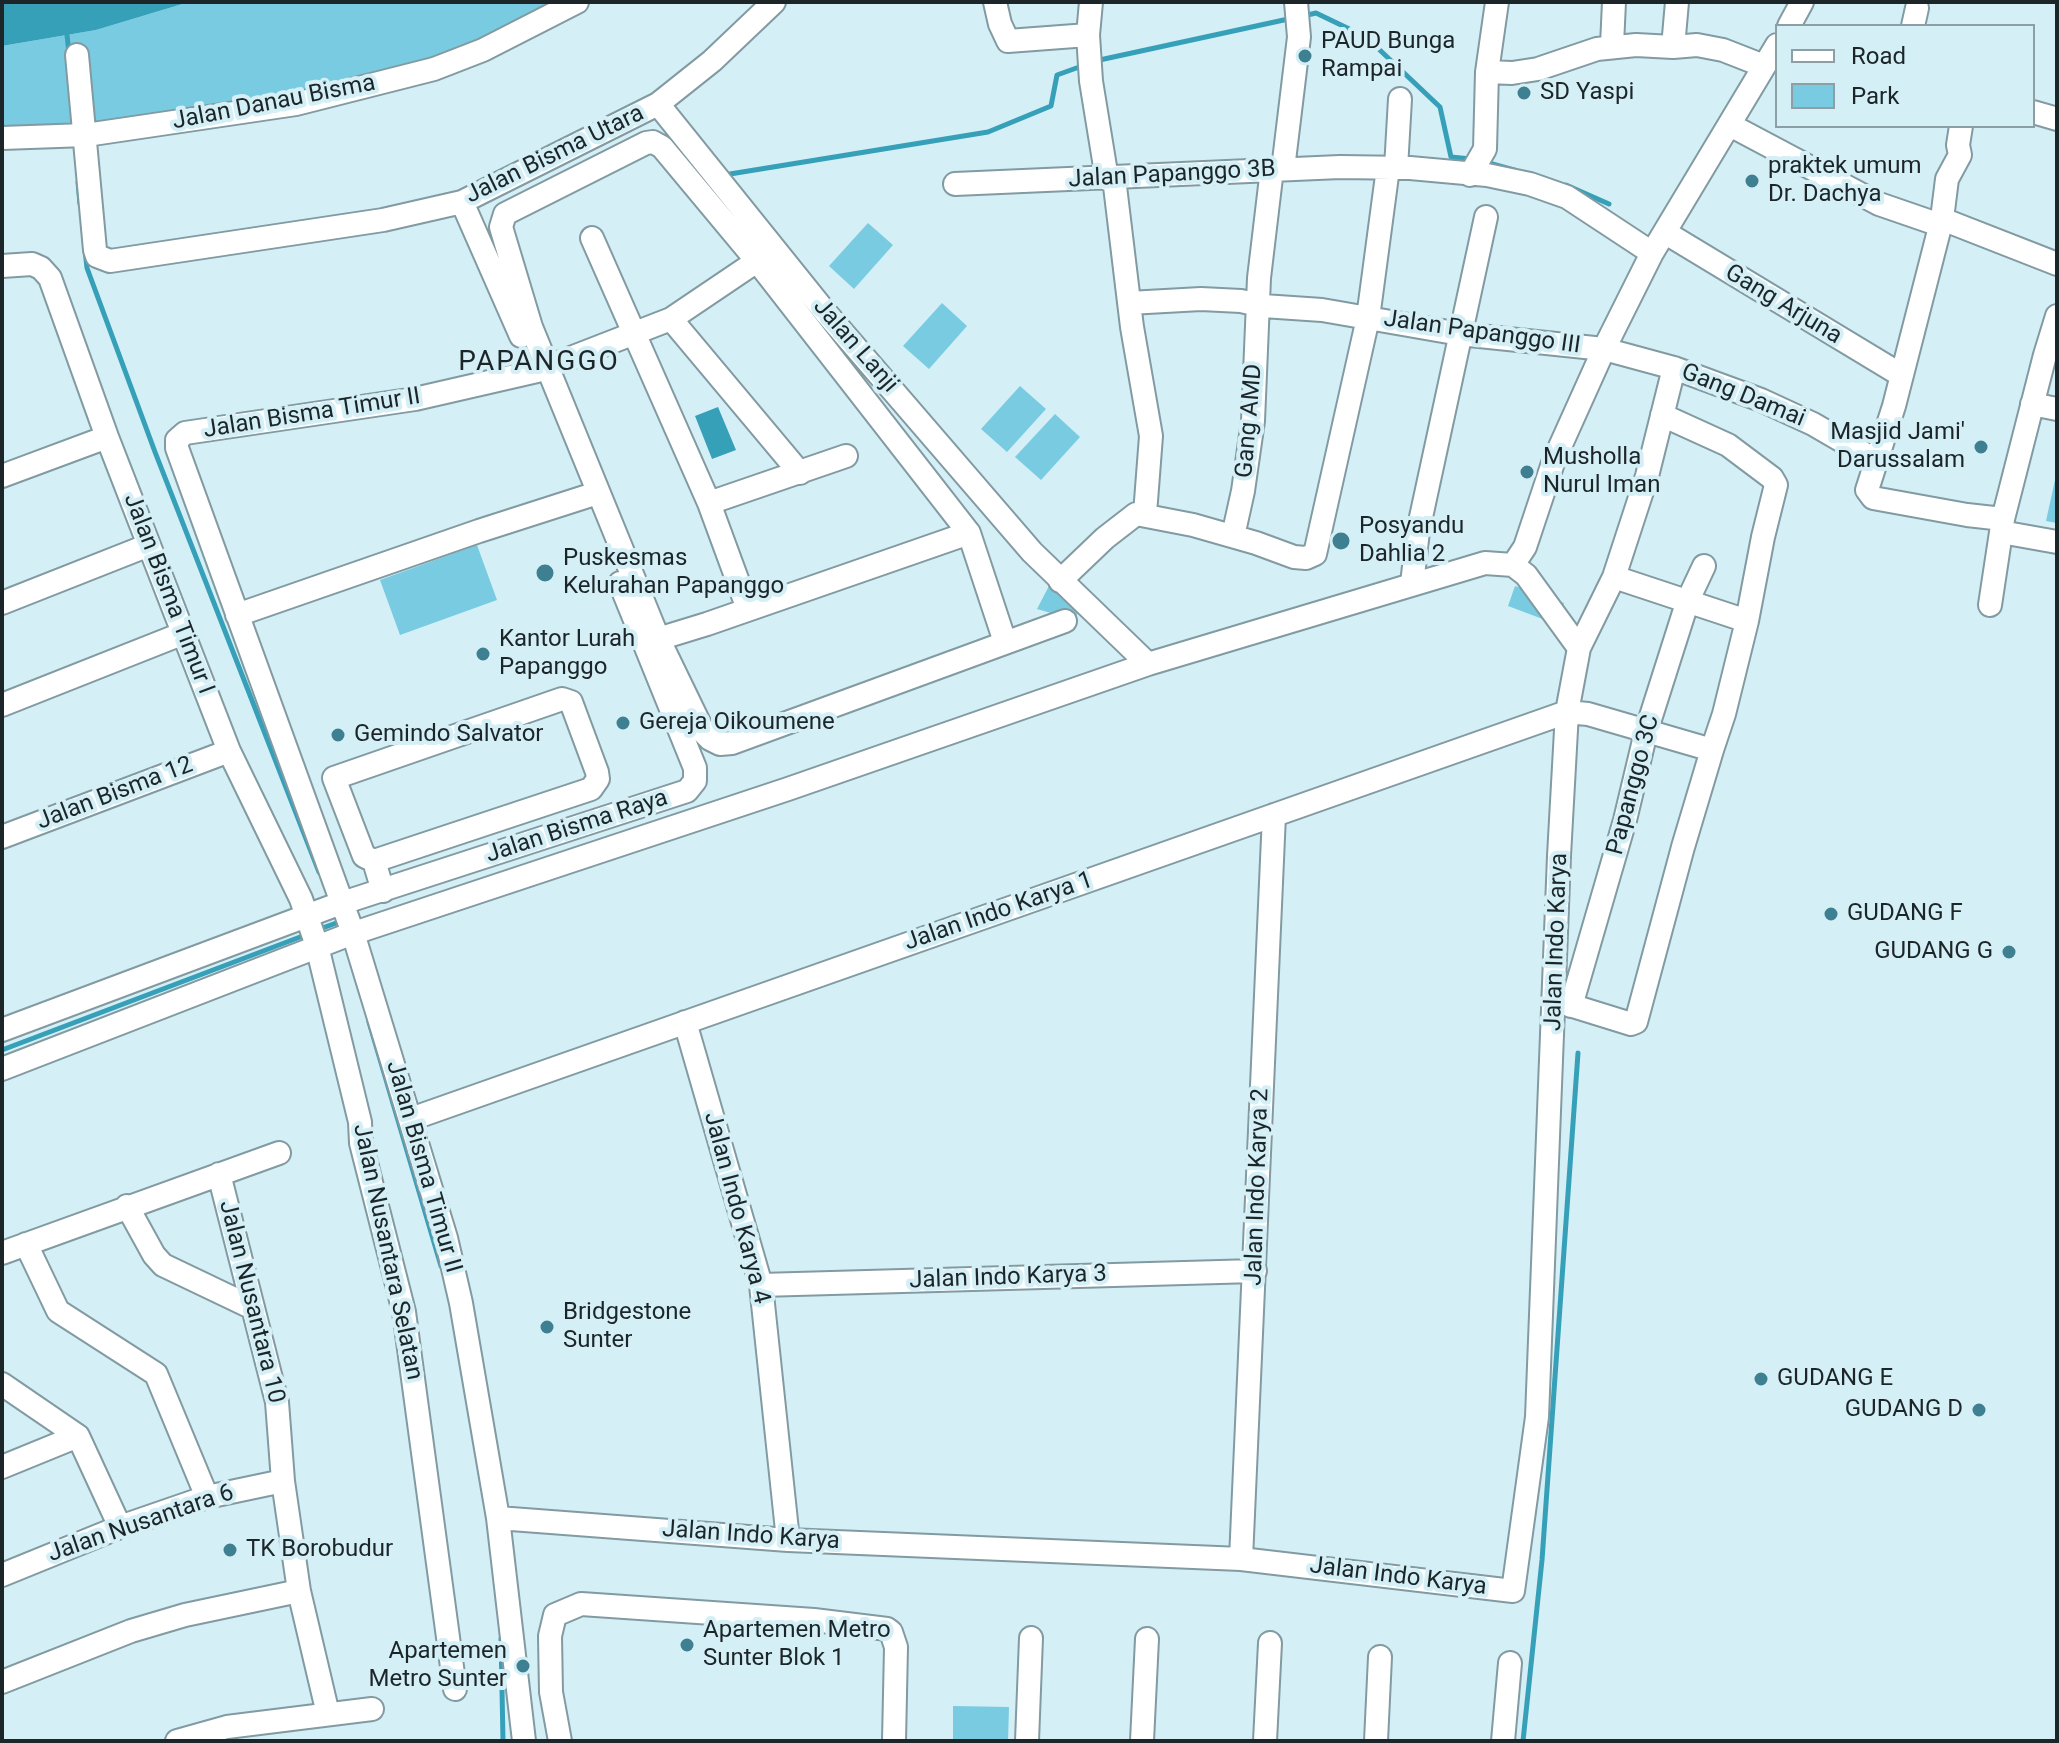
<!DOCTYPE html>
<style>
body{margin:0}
#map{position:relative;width:2059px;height:1743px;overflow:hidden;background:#d5eff6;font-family:Roboto,sans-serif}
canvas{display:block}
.frame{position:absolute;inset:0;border:4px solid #1c2629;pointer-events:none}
.legend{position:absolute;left:1775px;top:24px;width:260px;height:104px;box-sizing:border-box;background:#d5eff6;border:2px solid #8b9fa4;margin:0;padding:10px 14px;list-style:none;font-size:24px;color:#1c2629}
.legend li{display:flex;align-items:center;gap:16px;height:40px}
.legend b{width:40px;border:2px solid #8b9fa4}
</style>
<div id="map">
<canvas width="2059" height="1743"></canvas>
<div class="frame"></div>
<ul class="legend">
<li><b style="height:10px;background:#fff"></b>Road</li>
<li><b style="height:22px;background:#78cbe1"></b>Park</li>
</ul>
</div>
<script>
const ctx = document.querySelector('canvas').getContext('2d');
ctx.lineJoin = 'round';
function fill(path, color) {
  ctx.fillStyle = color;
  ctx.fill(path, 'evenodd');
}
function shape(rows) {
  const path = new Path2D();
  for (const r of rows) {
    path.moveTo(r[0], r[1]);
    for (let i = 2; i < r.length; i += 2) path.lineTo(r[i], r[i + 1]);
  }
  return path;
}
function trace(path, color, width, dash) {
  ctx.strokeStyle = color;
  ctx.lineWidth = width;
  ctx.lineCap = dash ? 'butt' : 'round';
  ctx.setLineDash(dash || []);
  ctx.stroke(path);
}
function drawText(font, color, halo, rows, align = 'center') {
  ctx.font = font + ' Roboto,sans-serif';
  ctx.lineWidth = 8;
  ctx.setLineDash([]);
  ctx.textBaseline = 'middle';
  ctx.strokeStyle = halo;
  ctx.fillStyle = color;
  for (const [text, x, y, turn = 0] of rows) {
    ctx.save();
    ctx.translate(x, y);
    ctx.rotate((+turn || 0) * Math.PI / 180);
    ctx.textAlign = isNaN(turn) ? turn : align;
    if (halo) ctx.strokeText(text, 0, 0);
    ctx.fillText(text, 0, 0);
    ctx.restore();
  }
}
const green = shape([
 [189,2,572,2,483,50,296,104,2,137,2,46,96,30],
 [868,223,893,245,854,289,829,266],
 [942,303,967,326,929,369,903,346],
 [1020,386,1046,409,1007,452,981,429],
 [1055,414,1080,437,1041,480,1015,457],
 [2057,471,2057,523,2046,521],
 [477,545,497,600,400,635,380,580],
 [1050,584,1081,604,1075,620,1037,609],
 [1515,586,1564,603,1556,624,1508,606],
 [953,1706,1009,1707,1008,1741,953,1741]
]);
const water = shape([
 [2,2,189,2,96,30,2,46],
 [718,407,736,450,712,459,695,416]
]);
const stream = shape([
 [1303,16,1316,13,1366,37,1440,107,1451,157,1471,159],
 [67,35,69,53],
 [1095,61,1293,18],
 [1485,162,1514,170],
 [730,174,988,132,1051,106,1057,75,1082,66],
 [78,182,80,204],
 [1566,185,1609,204],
 [85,250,87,268,155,452,319,872],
 [317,930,339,922],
 [369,1022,441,1266],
 [2,1050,308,934],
 [501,1638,503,1741],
 [1523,1741,1542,1560,1578,1053]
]);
const minor = shape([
 [995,2,1000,24,1008,41,1088,35],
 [1091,2,1088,35,1091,81,1107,179],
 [1789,26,1802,2],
 [1913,26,1917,8],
 [1612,45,1614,2],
 [1673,47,1677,2],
 [77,55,95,250,97,256,110,261,383,220,462,202,658,104,712,61,774,2],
 [1487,72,1512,73,1538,69,1597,49,1636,45,1673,47,1697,45,1723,50,1764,66],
 [658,104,826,313,1032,552,1148,664],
 [2033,112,2057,119],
 [1730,125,1879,204,1940,225],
 [1961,126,1958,145,1960,155,1947,179,1942,219,1894,406,1867,490,1873,498,1967,515,2003,519],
 [2,138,86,135,296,104,434,69,483,50,577,2],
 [1396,168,1400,99],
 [1283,169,1299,37,1296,2],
 [1470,175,1485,149,1487,72,1497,2],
 [1114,178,1132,327,1151,436,1145,514],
 [955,184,1340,167,1410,168,1487,175,1530,184,1567,197,1652,253],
 [462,202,521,336],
 [1942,219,2057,264],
 [1666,233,1901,375],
 [592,238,709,503,748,609],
 [2,266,32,264,41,268,50,278,107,437,229,751,301,899,317,946,360,1122,361,1143,404,1312,455,1689],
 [1129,303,1201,299,1241,301,1263,306,1322,310,1460,334,1604,349,1674,368,1761,400,1813,424,1875,460],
 [671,319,800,473],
 [2032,404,2057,409],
 [1662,415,1728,445,1772,478,1776,485,1763,537,1747,621],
 [2,476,107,437],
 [709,503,846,456],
 [2001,532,2057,542],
 [1233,536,1243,491,1253,421,1259,278,1272,169],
 [1513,565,1525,547,1554,460,1604,349,1652,253,1777,45],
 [1060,581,1105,538,1136,514,1193,525,1256,543,1294,557,1306,558,1315,554,1368,318,1388,168],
 [1412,584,1418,531,1486,217],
 [2,603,149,545],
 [1990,605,2003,519,2045,355,2057,316],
 [237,615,479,531,588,496],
 [1005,642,969,533,757,261,662,147,653,142,646,143,505,214,501,227,531,327,658,638,704,733,710,739,720,744,732,743,1065,621],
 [645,643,707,624,969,533],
 [2,705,184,633],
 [2,837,229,751],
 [374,861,591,789,598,779,597,772,571,702,562,699,334,778,364,856,374,861,383,891],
 [1560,1002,1631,1024,1636,1022,1683,847,1712,750],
 [1571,1006,1625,820,1646,732,1688,600,1704,566],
 [685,1022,761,1285,788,1540],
 [2,1030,333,906,687,791,695,781,695,768,620,583],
 [2,1069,348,935,788,789,1148,664,1485,563,1513,565,1526,575,1579,648],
 [411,1119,1567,712,1588,714,1712,750,1724,714,1747,621,1614,577],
 [219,1174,277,1402,283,1481,299,1591,328,1714],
 [127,1206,154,1255,163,1265,253,1308],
 [26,1244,58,1311,156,1374,207,1497],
 [2,1253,279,1153],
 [761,1285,1255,1271],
 [2,1384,78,1436,120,1527],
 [2,1467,78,1436],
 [498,1518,788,1540,1241,1559,1513,1591,1537,1417,1559,856,1567,712,1579,648,1614,577,1647,476,1674,368],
 [1241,1559,1274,815],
 [2,1575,120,1527,207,1497,283,1481],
 [2,1682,131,1631,185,1615,299,1591],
 [177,1741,227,1727,372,1709],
 [524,1741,498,1518,461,1303,446,1238,353,933,177,448,177,440,185,433,415,399,537,371,671,319,757,261],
 [560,1741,551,1692,550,1636,555,1615,581,1604,814,1620,887,1629,891,1632,896,1647,894,1741],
 [1027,1741,1031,1638],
 [1142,1741,1147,1639],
 [1265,1741,1270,1643],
 [1376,1741,1380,1657],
 [1503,1741,1510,1663]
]);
const markers = [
 [1305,56,8,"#3e8091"],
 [1524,93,8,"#3e8091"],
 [1752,181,8,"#3e8091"],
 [1981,447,8,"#3e8091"],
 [1527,472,8,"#3e8091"],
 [1341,541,10,"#3e8091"],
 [545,573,10,"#3e8091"],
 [483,654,8,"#3e8091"],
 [623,723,8,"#3e8091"],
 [338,735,8,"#3e8091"],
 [1831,914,8,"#3e8091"],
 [2009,952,8,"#3e8091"],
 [547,1327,8,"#3e8091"],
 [1761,1379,8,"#3e8091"],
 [1979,1410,8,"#3e8091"],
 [230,1550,8,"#3e8091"],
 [687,1645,8,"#3e8091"],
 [523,1666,8,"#3e8091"]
];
const poiNames = [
 ["PAUD Bunga",1321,42],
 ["Rampai",1321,70],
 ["SD Yaspi",1540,93],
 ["praktek umum",1768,167],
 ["Dr. Dachya",1768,195],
 ["Masjid Jami'",1965,433,"right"],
 ["Darussalam",1965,461,"right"],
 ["Musholla",1543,458],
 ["Nurul Iman",1543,486],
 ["Posyandu",1359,527],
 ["Dahlia 2",1359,555],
 ["Puskesmas",563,559],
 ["Kelurahan Papanggo",563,587],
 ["Kantor Lurah",499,640],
 ["Papanggo",499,668],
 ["Gereja Oikoumene",639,723],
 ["Gemindo Salvator",354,735],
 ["GUDANG F",1847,914],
 ["GUDANG G",1993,952,"right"],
 ["Bridgestone",563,1313],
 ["Sunter",563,1341],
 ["GUDANG E",1777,1379],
 ["GUDANG D",1963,1410,"right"],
 ["TK Borobudur",246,1550],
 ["Apartemen Metro",703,1631],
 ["Sunter Blok 1",703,1659],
 ["Apartemen",507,1652,"right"],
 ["Metro Sunter",507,1680,"right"]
];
const streetNames = [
 ["Jalan Danau Bisma",274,103,-11],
 ["Jalan Bisma Utara",555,155,-26],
 ["Jalan Papanggo 3B",1172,175,-3],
 ["Gang Arjuna",1783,305,31],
 ["Jalan Papanggo III",1482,333,8],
 ["Jalan Lanji",855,346,49],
 ["Gang Damai",1743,396,22],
 ["Jalan Bisma Timur II",312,414,-9],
 ["Gang AMD",1250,421,-85],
 ["Jalan Bisma Timur I",168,594,69],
 ["Papanggo 3C",1634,785,-75],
 ["Jalan Bisma 12",115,794,-21],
 ["Jalan Bisma Raya",577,827,-18],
 ["Jalan Indo Karya 1",999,912,-19],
 ["Jalan Indo Karya",1557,942,-88],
 ["Jalan Bisma Timur II",423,1167,74],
 ["Jalan Indo Karya 2",1258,1187,-88],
 ["Jalan Indo Karya 4",736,1208,75],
 ["Jalan Nusantara Selatan",387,1252,78],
 ["Jalan Indo Karya 3",1008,1278,-2],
 ["Jalan Nusantara 10",251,1302,76],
 ["Jalan Nusantara 6",141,1524,-19],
 ["Jalan Indo Karya",751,1536,4],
 ["Jalan Indo Karya",1398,1577,7]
];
const quarterNames = [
 ["PAPANGGO",539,363]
];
fill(green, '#78cbe1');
fill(water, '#37a0b9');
trace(stream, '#37a0b9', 5);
trace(minor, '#829aa1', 26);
trace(minor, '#fff', 22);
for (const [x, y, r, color] of markers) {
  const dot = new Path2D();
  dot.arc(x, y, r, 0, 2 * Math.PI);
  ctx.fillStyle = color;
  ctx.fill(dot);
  trace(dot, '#d5eff6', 3);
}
drawText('24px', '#1c2629', '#d5eff6', poiNames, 'left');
drawText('24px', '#1c2629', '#d5eff6', streetNames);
ctx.letterSpacing = '2px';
drawText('28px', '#1c2629', '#d5eff6', quarterNames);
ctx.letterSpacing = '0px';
</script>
